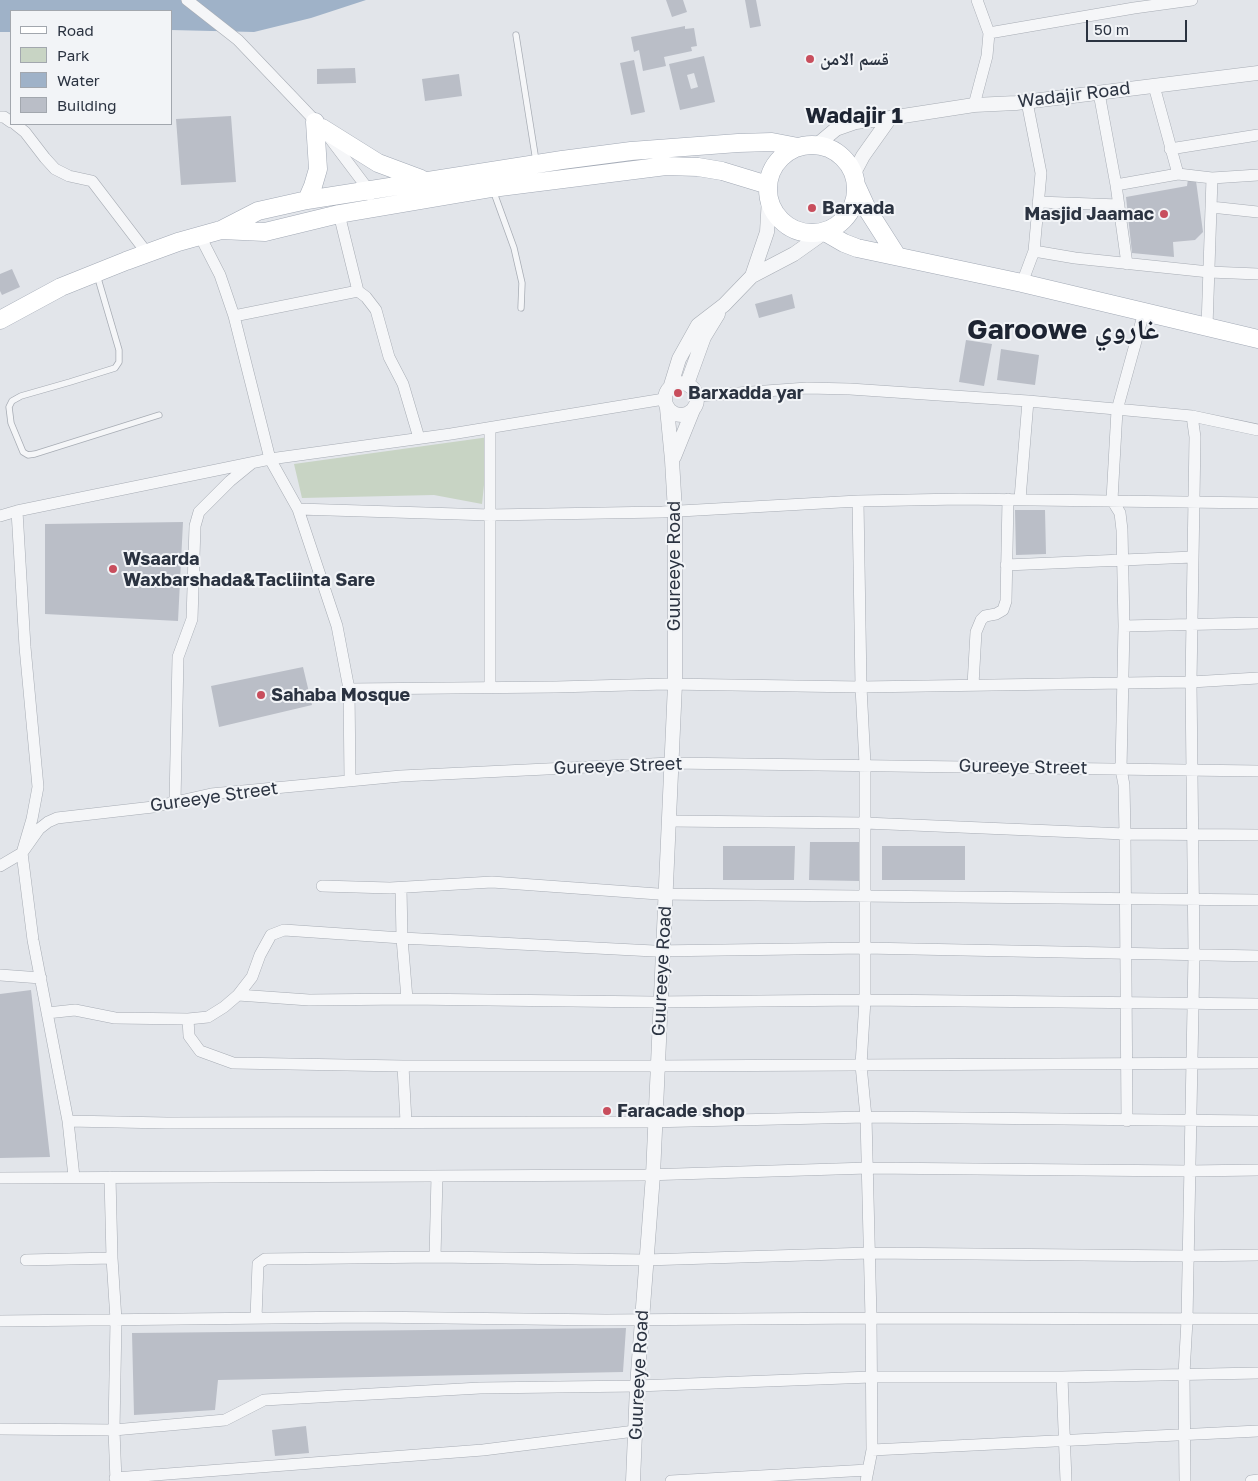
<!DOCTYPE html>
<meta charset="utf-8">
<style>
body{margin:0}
#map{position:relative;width:1258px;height:1481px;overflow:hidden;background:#e2e5ea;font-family:"Golos Text",sans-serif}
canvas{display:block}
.legend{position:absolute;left:10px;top:10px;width:162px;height:115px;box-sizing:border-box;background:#f2f4f7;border:1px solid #a2a7ae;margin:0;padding:6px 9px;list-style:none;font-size:15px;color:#2b3341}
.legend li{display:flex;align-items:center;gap:10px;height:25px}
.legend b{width:25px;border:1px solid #a2a7ae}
.scale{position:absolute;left:1086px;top:20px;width:101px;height:22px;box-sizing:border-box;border:2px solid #2b3341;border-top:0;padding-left:6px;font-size:15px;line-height:18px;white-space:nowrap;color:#2b3341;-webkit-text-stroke:4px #f2f4f7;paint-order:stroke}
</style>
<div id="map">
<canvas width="1258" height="1481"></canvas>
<ul class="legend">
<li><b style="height:6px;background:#fff"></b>Road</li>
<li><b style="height:14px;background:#c8d4c4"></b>Park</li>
<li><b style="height:14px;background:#9fb2c8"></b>Water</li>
<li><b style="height:14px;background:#babec7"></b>Building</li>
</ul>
<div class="scale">50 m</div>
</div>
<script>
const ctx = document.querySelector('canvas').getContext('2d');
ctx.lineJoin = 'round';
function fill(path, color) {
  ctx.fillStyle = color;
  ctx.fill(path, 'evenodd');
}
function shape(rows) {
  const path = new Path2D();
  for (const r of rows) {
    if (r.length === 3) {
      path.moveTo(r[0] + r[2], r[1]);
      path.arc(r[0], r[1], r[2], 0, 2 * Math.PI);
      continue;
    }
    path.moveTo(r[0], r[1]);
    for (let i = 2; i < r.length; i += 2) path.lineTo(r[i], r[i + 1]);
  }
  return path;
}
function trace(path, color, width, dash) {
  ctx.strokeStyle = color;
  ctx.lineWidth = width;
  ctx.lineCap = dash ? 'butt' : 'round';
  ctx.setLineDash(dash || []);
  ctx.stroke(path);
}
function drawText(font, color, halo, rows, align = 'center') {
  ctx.font = font + ' "Golos Text","Noto Naskh Arabic",sans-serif';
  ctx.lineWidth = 4;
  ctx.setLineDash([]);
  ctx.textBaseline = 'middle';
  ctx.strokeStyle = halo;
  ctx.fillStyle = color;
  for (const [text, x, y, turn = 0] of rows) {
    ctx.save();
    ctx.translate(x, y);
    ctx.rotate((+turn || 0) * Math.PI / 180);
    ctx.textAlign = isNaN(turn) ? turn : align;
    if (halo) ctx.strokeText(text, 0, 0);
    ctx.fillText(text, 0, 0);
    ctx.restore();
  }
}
const green = shape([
 [489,437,482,504,434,495,302,498,294,464]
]);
const water = shape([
 [0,0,366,0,311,18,254,32,171,30,171,11,11,11,11,32,0,32]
]);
const building = shape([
 [666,0,683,0,687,12,672,17],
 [745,0,756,0,761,26,750,28],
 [685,26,685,29,694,28,697,46,691,47,692,51,664,57,666,66,643,71,639,50,634,52,631,37],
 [704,56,715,102,680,110,669,64],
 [694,73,698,87,691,89,687,75],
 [634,60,645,112,631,115,620,63],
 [355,68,356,83,317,84,317,69],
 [459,74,462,96,425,101,422,79],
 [231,116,236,182,181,185,176,119],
 [1188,179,1196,181,1203,232,1195,240,1173,242,1174,257,1132,253,1126,197,1187,186],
 [12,269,20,287,2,295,0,291,0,274],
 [792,294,795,308,759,318,755,304],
 [966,340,992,344,984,386,959,382],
 [1001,349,1039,355,1035,385,997,380],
 [1015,510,1045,510,1046,554,1016,555],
 [183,522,178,621,45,614,45,524],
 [303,667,312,705,219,727,211,686],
 [810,842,859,842,859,881,809,880],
 [723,846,795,846,794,880,723,880],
 [882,846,965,846,965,880,882,880],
 [31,990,50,1157,0,1158,0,994],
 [626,1328,623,1372,218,1380,215,1410,134,1415,132,1333],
 [306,1426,309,1453,275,1456,272,1430]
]);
const service = shape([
 [516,35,536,161],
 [493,190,514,248,522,283,521,308],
 [97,275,119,350,119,362,115,368,70,382,21,396,12,401,9,407,11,423,23,452,28,455,35,454,159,415]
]);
const minor = shape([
 [187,0,238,40,322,128,368,189,370,195],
 [989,33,1134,8,1192,0],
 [1154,86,1178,174,1212,178,1207,327],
 [1099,93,1116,185,1127,264],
 [974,105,987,56,989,33,977,0],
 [0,117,4,117,11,122],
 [15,124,25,132,45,158,55,169,69,176,92,181,147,253],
 [1170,149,1258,135],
 [1212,178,1258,175],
 [1116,185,1178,174],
 [1038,202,1119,205],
 [1211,207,1258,212],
 [339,214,358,291],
 [200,236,220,275,234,316,270,459,298,509,337,626,349,689,350,780],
 [1034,251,1075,258,1209,272,1258,274],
 [1022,283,1034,251,1041,173,1027,102],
 [234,316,358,291,366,297,376,310,389,357,403,384,419,438],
 [697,396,807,388,850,389,1028,401,1192,416,1258,430],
 [1020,499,1028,401],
 [858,501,861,687,865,764,865,1000,861,1065,866,1117,871,1318,872,1450,866,1481],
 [298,509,490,515,662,512,858,501,960,499,1258,503],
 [17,511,25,647,38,787,32,819,22,853,33,940,68,1121,74,1177],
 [0,516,17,511,270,459,451,434,664,399],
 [1006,565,1193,557],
 [1124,626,1258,623],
 [973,685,976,632,981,620,985,616,996,614,1003,610,1006,601,1008,499],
 [490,686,490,428],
 [349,689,556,687,666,684,861,687,1191,682,1258,678],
 [175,802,178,657,192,619,195,526,199,512,230,481,252,463],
 [669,821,865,823,1125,834,1258,835],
 [0,866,22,853,39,829,48,822,57,818,153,807,211,794,401,776,671,763,1258,771],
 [322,886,390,888,492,882,658,894,1258,900],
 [401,888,402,938,407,999],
 [0,975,41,978],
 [238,995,309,1000,407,999,654,1002,865,1000,1258,1004],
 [47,1013,75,1010,115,1018,188,1019,208,1017,224,1007,238,995,252,977,260,955,271,935,284,930,402,938,654,951,865,948,1258,956],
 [188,1019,189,1036,200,1051,233,1063,403,1066,651,1066,1258,1063],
 [403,1066,406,1122],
 [68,1121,167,1123,647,1122,866,1117,1258,1121],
 [1127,1121,1125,834,1124,785,1121,769,1124,626,1122,530,1120,513,1112,500,1117,410,1144,312],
 [110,1177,112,1258,116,1320,114,1430,116,1481],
 [0,1178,645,1175,868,1168,1189,1171,1258,1170],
 [435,1257,437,1176],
 [26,1260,112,1258],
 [256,1318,258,1264,265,1259,435,1257,645,1260,869,1253,1188,1256,1258,1255],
 [0,1321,364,1317,606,1320,871,1318,1258,1319],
 [1062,1377,1066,1481],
 [0,1429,114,1430,225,1420,264,1400,480,1388,637,1386,871,1377,1062,1377,1258,1373],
 [872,1450,1258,1431],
 [115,1478,483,1450,635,1431],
 [671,1481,868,1470],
 [1185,1481,1184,1374,1187,1320,1194,955,1191,682,1195,437,1192,416],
 [1251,1481,1258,1480]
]);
const tertiary = shape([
 [817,145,836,129,856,122,890,118,974,105,1016,103,1258,73],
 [854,173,863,156,890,118],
 [752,276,767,232,769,198],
 [681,399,16],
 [687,384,704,337,718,314],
 [671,385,679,359,698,325,724,305,752,276,794,254,825,232],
 [674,457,693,410],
 [633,1481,637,1386,653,1175,675,684,675,511,672,460,667,408]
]);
const primary = shape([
 [322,128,378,163,421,179],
 [812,189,44],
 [856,185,867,209,897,256],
 [307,200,313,186,318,169,315,122],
 [221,230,265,232,339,214,492,188,666,166,698,167,722,171,768,185],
 [825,232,844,243,857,248,1022,283,1258,339],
 [0,320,61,287,126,261,178,242,221,230,258,211,307,200,562,160,631,151,738,143,772,142,798,147]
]);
const markers = [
 [810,59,5,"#c84e5d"],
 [812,208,5,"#c84e5d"],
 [1164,214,5,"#c84e5d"],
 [678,393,5,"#c84e5d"],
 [113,569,5,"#c84e5d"],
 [261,695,5,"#c84e5d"],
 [607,1111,5,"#c84e5d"]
];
const poiNames = [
 ["قسم الامن",820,59],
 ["Barxada",822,208],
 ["Masjid Jaamac",1154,214,"right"],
 ["Barxadda yar",688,393],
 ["Wsaarda",123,559],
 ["Waxbarshada&Tacliinta Sare",123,580],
 ["Sahaba Mosque",271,695],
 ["Faracade shop",617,1111]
];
const streetNames = [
 ["Wadajir Road",1074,95,-7],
 ["Guureeye Road",674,566,-90],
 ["Gureeye Street",618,766,-2],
 ["Gureeye Street",1023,767,1],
 ["Gureeye Street",214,797,-8],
 ["Guureeye Road",662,971,-87],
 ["Guureeye Road",639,1375,-87]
];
const districtNames = [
 ["Wadajir 1",854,116]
];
const townNames = [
 ["Garoowe غاروي",1063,330]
];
fill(green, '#c8d4c4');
fill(water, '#9fb2c8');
fill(building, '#babec7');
trace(service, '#a7acb4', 7);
trace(minor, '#a7acb4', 12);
trace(tertiary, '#a7acb4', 15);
trace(primary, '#a2a9b5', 19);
trace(service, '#f5f6f8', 5.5);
trace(minor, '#f5f6f8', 11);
trace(tertiary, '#f5f6f8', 14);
trace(primary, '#fff', 18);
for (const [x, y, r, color] of markers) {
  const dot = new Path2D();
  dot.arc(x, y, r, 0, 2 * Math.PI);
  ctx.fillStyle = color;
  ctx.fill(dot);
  trace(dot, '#f2f4f7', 2);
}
drawText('bold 18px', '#2b3341', '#f2f4f7', poiNames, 'left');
drawText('18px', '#2b3341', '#f2f4f7', streetNames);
drawText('bold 22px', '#1d2432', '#f2f4f7', districtNames);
drawText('bold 28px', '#1d2432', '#f2f4f7', townNames);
</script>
